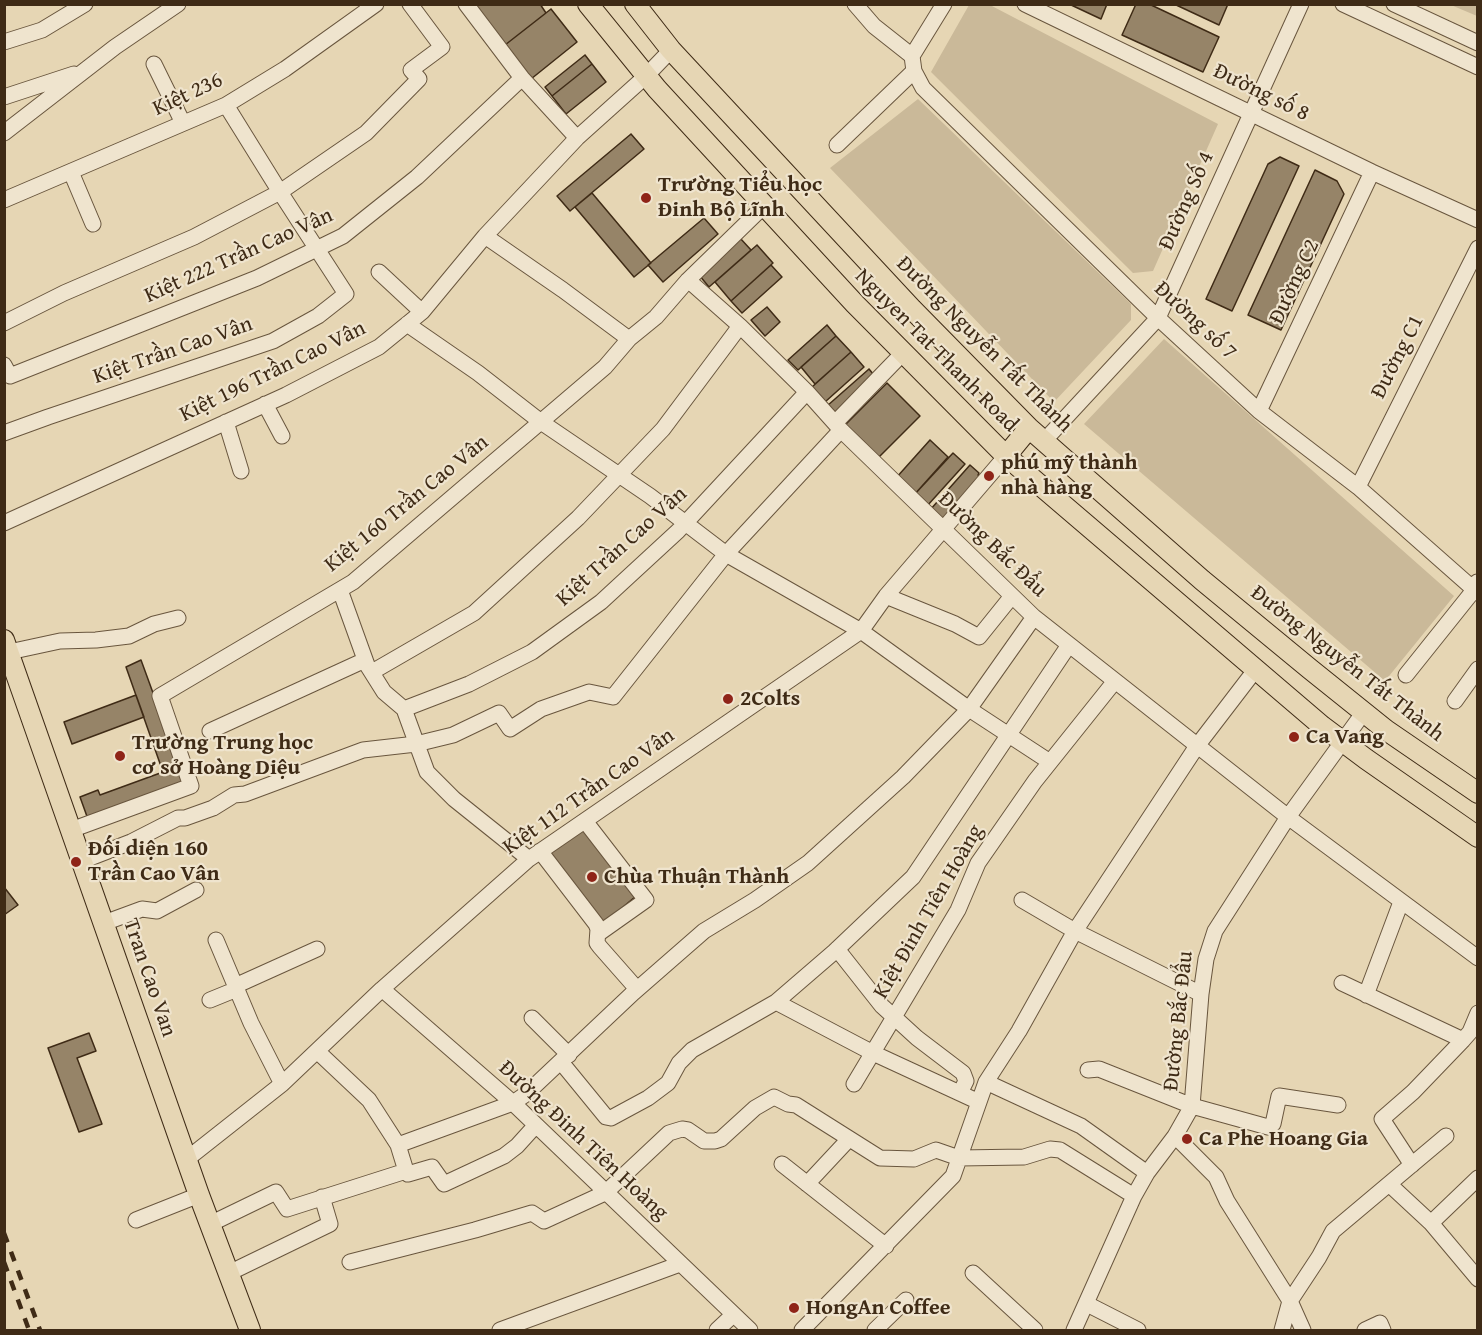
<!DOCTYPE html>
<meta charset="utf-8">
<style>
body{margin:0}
#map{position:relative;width:1482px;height:1335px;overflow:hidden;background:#e6d6b4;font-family:"Gentium Book Plus",serif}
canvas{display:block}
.frame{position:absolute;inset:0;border:6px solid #3f2b16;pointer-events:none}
</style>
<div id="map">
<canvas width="1482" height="1335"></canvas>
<div class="frame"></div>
</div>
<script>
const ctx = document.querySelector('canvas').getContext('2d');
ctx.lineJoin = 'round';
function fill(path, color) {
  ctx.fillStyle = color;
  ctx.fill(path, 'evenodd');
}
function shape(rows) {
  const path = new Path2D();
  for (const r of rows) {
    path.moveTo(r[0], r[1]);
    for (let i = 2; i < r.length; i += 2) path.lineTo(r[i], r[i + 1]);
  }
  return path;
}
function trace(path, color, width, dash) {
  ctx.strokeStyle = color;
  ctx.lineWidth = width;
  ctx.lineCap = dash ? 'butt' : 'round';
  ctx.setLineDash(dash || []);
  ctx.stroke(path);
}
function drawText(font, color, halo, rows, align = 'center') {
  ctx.font = font + ' "Gentium Book Plus",serif';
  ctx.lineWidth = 4.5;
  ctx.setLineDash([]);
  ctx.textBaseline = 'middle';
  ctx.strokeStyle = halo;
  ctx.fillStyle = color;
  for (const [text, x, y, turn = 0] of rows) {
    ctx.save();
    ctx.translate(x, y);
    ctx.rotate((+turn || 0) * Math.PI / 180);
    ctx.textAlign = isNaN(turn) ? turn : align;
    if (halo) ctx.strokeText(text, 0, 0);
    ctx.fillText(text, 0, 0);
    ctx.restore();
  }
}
const green = shape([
 [969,5,990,5,1218,124,1153,271,1133,273,931,72],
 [1451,5,1477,5,1477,16],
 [918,99,1131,304,1131,320,1054,402,830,168],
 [1164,339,1454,596,1385,681,1084,424]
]);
const building = shape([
 [473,4,540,4,546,13,505,45,473,4],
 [1069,4,1107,4,1101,19,1069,4],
 [1136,4,1149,4,1219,37,1203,72,1122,35,1136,4],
 [1174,4,1228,4,1219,25,1174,4],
 [551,9,577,42,531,79,505,45,551,9],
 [585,55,592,64,552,96,545,87,585,55],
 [592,64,606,82,566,114,552,96,592,64],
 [631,134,644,149,570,211,557,196,631,134],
 [1280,157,1299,166,1232,311,1206,299,1268,164,1280,157],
 [1315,170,1337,181,1344,194,1281,330,1248,315,1315,170],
 [592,193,651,263,634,277,575,207,592,193],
 [704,218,718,234,663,282,648,265,704,218],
 [740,238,751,250,709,287,699,275,740,238],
 [757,245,773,263,731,301,715,282,757,245],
 [771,265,782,277,742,313,731,301,771,265],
 [767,307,780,322,765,336,751,320,767,307],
 [827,325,836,336,798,370,788,360,827,325],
 [836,336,851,352,815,384,801,367,836,336],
 [851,352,864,367,825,402,812,387,851,352],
 [869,369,878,380,837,417,827,406,869,369],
 [887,383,920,416,877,459,844,426,887,383],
 [930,440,948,457,914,495,896,478,930,440],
 [953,453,965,464,927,506,914,495,953,453],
 [970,465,979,473,978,475,982,479,943,522,930,510,970,465],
 [141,660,187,786,89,822,80,797,98,790,100,795,163,772,126,667,141,660],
 [136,695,144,717,72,744,64,722,136,695],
 [582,826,636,896,601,926,545,852,582,826],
 [4,887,18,905,4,915,4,887],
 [89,1033,96,1051,77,1058,102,1124,79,1132,48,1048,89,1033]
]);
const minor = shape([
 [466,4,522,78,577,138],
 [855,4,874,26,912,56],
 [1025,4,1372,172,1478,220],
 [1343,4,1478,67],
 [1394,4,1478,43],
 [4,42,42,30,85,4],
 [912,56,914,71,923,88,1158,318,1259,411,1358,487,1478,593],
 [912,56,944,4],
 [154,64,183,123],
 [4,97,74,74],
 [4,133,115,47,178,4],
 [837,145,914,71],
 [71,172,93,224],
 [4,200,226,105,285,69,376,4],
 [485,236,563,290,629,339],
 [379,272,422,312],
 [688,280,740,326,807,392,841,430,1034,617,1288,817,1478,958],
 [4,323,64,293,194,237,280,192,366,133,419,79,411,70,442,47,410,4],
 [407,324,478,373,541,422,650,496,726,554,861,631,969,709,1050,762],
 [4,365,10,376,257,278,343,236,417,177,522,78],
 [265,404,282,436],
 [1259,411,1372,172],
 [226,422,241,471],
 [835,423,903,353],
 [4,433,48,417,273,341,318,316,346,294,280,192,226,105],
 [1044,441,1158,318,1301,4],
 [1358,487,1478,248],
 [4,523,286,395,379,347,422,312,485,236,577,138,646,76,671,50],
 [340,590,367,665,384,692,404,709,427,772,454,799,529,859],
 [886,596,955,624,979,637,1012,596],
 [9,652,60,641,96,640,129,636,154,624,178,618],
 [372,672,474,613,578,518,663,429,740,326],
 [1406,675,1474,590,1477,582],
 [1455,701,1478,669],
 [404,709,469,684,532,652,601,602,678,531,807,392],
 [210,731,365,660],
 [585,821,646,900,598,934],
 [71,830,191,786,160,696,353,582,605,367,629,339,656,317,688,280,764,206],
 [540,851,596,924,598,929,597,943,600,947,637,989],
 [82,861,131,842,178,818,185,818,213,808,234,795,245,794,363,750,416,744,453,735,499,713,510,729,541,709,589,692,613,697,726,554,841,430],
 [1022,900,1075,931,1201,994],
 [104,923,142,909,157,911,196,890],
 [216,940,251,1023,282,1084],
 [837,949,882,1006,917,1038,963,1073,966,1081,960,1093],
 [1342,983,1463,1040],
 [235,986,317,949],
 [382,989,513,1103,750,1330],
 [1366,995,1401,902],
 [210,1000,237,989],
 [776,1002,873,1053,979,1102],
 [532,1018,569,1055],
 [317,1051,369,1100,398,1145],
 [561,1062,606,1117,611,1118,648,1098,668,1083,679,1063,692,1050,776,1002,834,952,913,877,1069,645],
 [1088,1070,1099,1069,1192,1106,1268,1127,1273,1124,1279,1096,1338,1105],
 [986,1082,1081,1126,1147,1173],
 [854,1084,958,910,978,863,1035,781,1115,681],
 [1175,1136,1216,1177,1227,1201,1290,1301,1303,1330],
 [187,1159,282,1084,382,989,529,859,861,631,886,596,1006,456],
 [782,1164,886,1246],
 [1412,1165,1382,1119,1413,1092,1463,1040,1470,1032,1478,1013],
 [406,1171,408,1174,432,1167,444,1184,504,1156,517,1146,536,1125],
 [807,1184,849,1139],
 [1389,1184,1431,1223,1478,1279],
 [136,1220,199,1195],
 [1431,1223,1478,1178],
 [210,1224,276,1192,287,1209,406,1171,398,1145,513,1103,526,1094,633,993,704,931,755,900,808,863,903,777,969,709,1034,617],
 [350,1262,475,1230,532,1213,544,1221,605,1193,669,1133,682,1129,688,1130,704,1141,715,1141,721,1139,755,1108,774,1097,788,1104,796,1105,880,1158,914,1159,936,1150,959,1158,1024,1157,1050,1149,1060,1150,1134,1196],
 [229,1273,330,1224,322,1197],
 [973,1273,1035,1330],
 [1087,1304,1138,1330],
 [500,1330,680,1264],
 [717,1330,733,1315],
 [802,1330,953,1176,986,1082,1019,1031,1075,931,1197,746,1256,669],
 [875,1330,906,1300],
 [1074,1330,1134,1196,1147,1173,1175,1136,1192,1106,1201,994,1206,959,1215,931,1288,817,1364,712],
 [1282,1330,1290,1301,1319,1257,1333,1231,1446,1136],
 [1365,1330,1380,1323,1383,1330]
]);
const major = shape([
 [588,4,657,89,855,304,1006,456,1322,726,1366,759,1478,837],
 [635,4,671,50,912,309,1029,428,1202,580,1310,669,1386,730,1478,793],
 [1006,456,1029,428],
 [4,640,199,1195,250,1330]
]);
const rail = shape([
 [4,1233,40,1330],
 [4,1262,29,1330]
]);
const markers = [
 [646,198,6,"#8f2418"],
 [989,476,6,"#8f2418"],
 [728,699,6,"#8f2418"],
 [1294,737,6,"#8f2418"],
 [120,756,6,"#8f2418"],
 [76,862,6,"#8f2418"],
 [592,877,6,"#8f2418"],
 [1187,1139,6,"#8f2418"],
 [794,1308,6,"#8f2418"]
];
const streetNames = [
 ["Đường số 8",1261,93,26],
 ["Kiệt 236",188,95,-25],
 ["Đường Số 4",1187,201,-66],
 ["Kiệt 222 Trần Cao Vân",239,256,-24],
 ["Đường C2",1295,282,-65],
 ["Đường số 7",1195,321,43],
 ["Đường Nguyễn Tất Thành",984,345,45],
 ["Kiệt Trần Cao Vân",173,351,-19],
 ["Nguyen Tat Thanh Road",936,351,45],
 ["Đường C1",1398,357,-63],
 ["Kiệt 196 Trần Cao Vân",273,372,-26],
 ["Kiệt 160 Trần Cao Vân",407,504,-39],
 ["Đường Bắc Đẩu",992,545,44],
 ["Kiệt Trần Cao Vân",622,547,-42],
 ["Đường Nguyễn Tất Thành",1347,664,38],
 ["Kiệt 112 Trần Cao Vân",589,792,-35],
 ["Kiệt Đinh Tiên Hoàng",929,912,-60],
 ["Tran Cao Van",149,978,71],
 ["Đường Bắc Đẩu",1179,1021,-84],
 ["Đường Đinh Tiên Hoàng",583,1141,43]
];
const poiNames = [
 ["Trường Tiểu học",658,185],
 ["Đinh Bộ Lĩnh",658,210],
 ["phú mỹ thành",1001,463],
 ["nhà hàng",1001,488],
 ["2Colts",740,699],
 ["Ca Vang",1306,737],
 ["Trường Trung học",132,743],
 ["cơ sở Hoàng Diệu",132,768],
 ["Đối diện 160",88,849],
 ["Trần Cao Vân",88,874],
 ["Chùa Thuận Thành",604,877],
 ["Ca Phe Hoang Gia",1199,1139],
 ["HongAn Coffee",806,1308]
];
fill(green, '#cab999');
fill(building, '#968468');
trace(building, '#3f2b16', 1.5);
trace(minor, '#69563e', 17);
trace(major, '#3f2b16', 22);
trace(minor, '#efe4ce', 15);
trace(major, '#e6d6b4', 20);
trace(rail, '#3f2b16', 4.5, [10, 10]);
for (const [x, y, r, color] of markers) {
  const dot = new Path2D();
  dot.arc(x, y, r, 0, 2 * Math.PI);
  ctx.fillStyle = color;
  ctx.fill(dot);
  trace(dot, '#efe4ce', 2);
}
drawText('22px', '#3f2b16', '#efe4ce', streetNames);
drawText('bold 22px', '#3f2b16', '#efe4ce', poiNames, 'left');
</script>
